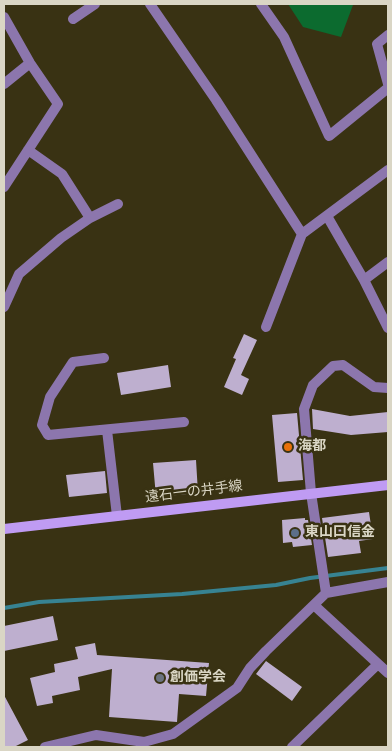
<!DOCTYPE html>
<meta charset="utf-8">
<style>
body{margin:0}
#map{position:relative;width:392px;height:751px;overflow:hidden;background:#393213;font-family:Overpass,sans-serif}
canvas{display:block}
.frame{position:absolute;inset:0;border:5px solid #dad6c5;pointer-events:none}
</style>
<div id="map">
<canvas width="392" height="751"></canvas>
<div class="frame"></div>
</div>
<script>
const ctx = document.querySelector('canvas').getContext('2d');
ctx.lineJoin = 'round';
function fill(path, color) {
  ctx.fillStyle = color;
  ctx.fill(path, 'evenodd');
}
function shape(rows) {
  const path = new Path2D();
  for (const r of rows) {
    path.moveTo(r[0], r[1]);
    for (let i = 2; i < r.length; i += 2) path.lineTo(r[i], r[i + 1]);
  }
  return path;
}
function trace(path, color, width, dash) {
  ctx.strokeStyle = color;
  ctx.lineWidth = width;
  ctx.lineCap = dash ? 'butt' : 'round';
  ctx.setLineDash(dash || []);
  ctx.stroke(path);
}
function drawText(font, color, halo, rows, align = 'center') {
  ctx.font = font + ' Overpass,"Noto Sans JP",sans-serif';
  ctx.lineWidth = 5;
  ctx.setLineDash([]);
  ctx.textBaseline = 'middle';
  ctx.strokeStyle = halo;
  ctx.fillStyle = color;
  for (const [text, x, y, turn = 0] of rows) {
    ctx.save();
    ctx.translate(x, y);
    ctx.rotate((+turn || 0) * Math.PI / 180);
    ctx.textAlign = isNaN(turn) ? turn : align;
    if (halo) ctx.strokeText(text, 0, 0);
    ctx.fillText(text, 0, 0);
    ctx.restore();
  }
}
const green = shape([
 [288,4,350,4,353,5,341,37,303,27]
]);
const stream = shape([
 [4,608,39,602,182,594,276,585,310,578,388,568]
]);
const building = shape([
 [244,334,257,340,241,375,249,379,242,395,224,387,236,359,233,358],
 [168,365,171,387,121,395,117,373],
 [312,409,350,416,388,412,388,432,351,435,313,429],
 [297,413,303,480,278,482,272,415],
 [196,460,198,493,156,497,153,463],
 [105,471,107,493,69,497,66,475],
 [369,512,373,539,359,541,361,553,328,557,322,518],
 [305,518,305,520,308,520,312,545,293,547,292,542,283,543,282,520],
 [53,616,58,640,4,651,4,626],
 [95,643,97,655,209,663,206,696,179,694,177,722,109,717,112,669,78,677,80,690,52,696,53,703,37,706,30,678,55,672,54,664,78,659,75,647],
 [266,661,302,687,292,701,256,674],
 [4,695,28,740,14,747,4,747]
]);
const street = shape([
 [150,4,216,100,302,234],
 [261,4,284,37,329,136,388,88],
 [4,17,30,63,58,104,4,187],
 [73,19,95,4],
 [388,35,377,44,388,84],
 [4,84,30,63],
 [28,150,62,174,90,218],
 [327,216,364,280,388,328],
 [364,280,388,262],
 [4,307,19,274,61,238,90,218,118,204],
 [266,327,302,234,388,170],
 [104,358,73,362,50,397,42,425,48,435,184,422],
 [107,430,117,516],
 [326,593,311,493,304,409,313,385,333,366,343,365,374,387,388,388],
 [315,606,388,673],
 [45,747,96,735,144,742,173,734,237,688,250,668,266,651,326,593,388,582],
 [292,747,378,664]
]);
const secondary = shape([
 [4,529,388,485]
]);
const markers = [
 [288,447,5,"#e8710a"],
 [295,533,5,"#5c6f8a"],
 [160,678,5,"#6b7280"]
];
const poiNames = [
 ["海都",298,447],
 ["東山口信金",305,533],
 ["創価学会",170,678]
];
const streetNames = [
 ["遠石一の井手線",194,493,-7]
];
fill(green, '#0c6b2f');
trace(stream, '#378392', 4);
fill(building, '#beafcf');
trace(street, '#8c76ad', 10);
trace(secondary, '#bf9bf3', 10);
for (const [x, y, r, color] of markers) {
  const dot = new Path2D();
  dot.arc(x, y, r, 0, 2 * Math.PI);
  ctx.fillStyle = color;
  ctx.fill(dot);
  trace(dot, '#393213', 2);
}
drawText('bold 14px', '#dad6c5', '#393213', poiNames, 'left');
drawText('14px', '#dad6c5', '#393213', streetNames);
</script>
